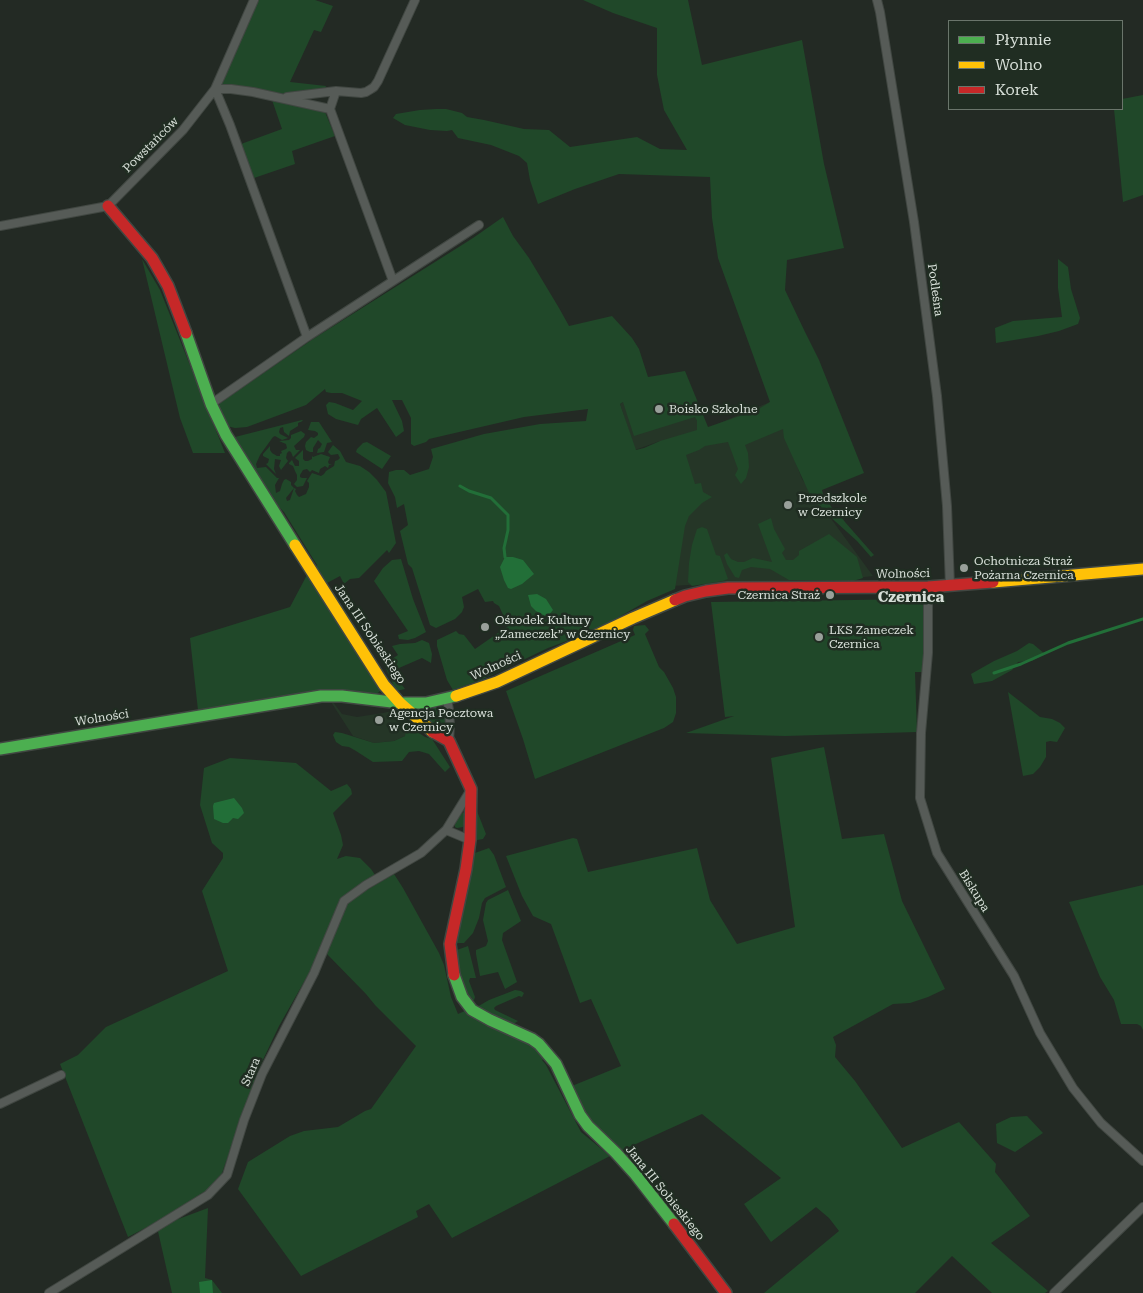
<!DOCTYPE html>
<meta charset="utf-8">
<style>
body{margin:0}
#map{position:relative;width:1143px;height:1293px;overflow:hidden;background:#232a24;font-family:"Roboto Serif",serif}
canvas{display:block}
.legend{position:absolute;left:948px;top:20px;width:175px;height:90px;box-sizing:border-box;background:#202d22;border:1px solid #6a756b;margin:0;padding:6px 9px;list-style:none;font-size:15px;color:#d8e0d9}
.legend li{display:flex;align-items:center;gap:10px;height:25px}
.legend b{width:25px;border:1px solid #6a756b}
</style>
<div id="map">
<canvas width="1143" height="1293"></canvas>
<ul class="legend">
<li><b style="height:6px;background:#4caf50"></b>Płynnie</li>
<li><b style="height:6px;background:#ffc107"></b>Wolno</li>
<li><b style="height:6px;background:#c62828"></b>Korek</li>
</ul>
</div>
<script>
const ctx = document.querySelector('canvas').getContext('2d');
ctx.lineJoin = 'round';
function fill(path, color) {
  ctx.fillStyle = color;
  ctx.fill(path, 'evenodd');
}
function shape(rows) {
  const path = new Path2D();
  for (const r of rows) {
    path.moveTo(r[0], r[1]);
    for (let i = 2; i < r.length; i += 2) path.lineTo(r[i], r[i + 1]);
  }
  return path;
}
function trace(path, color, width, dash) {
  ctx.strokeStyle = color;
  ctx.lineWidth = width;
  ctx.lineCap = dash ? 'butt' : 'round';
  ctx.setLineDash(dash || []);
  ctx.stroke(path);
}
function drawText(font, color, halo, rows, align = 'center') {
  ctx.font = font + ' "Roboto Serif",serif';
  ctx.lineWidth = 5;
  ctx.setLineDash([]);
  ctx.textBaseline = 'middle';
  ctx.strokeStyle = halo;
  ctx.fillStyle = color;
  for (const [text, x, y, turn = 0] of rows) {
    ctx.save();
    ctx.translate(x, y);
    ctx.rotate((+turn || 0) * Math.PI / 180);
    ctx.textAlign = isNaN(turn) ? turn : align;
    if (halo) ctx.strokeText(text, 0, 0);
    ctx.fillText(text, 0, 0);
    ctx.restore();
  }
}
const built = shape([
 [686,383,697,421,698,430,715,425,770,402,783,429,802,479,873,576,840,580,759,581,671,586,660,441,635,450,620,404,623,402],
 [331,702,333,702,342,714,357,717,383,713,395,710,410,723,406,724,405,736,394,741,374,743,353,736]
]);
const green = shape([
 [257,0,315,0,333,6,321,32,314,30,290,82,326,86,325,89,281,94,221,85],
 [583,0,688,0,702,65,802,40,824,164,844,248,787,260,785,290,805,332,819,360,864,473,822,490,823,494,834,511,842,518,845,522,874,555,871,557,857,541,826,513,810,495,784,438,783,429,745,445,748,453,749,467,746,478,741,484,735,475,738,469,728,442,705,446,699,450,686,455,695,484,701,483,703,492,712,497,702,503,689,516,685,526,675,589,647,601,612,621,580,636,548,648,481,680,453,690,447,680,437,646,437,640,456,631,459,634,464,635,475,649,508,626,499,606,494,603,493,601,485,602,478,589,462,597,464,607,462,612,455,619,436,628,430,625,412,568,408,564,400,531,408,525,404,504,397,508,395,497,388,483,389,472,396,470,404,470,410,475,429,469,433,457,431,449,484,434,540,424,586,421,588,409,524,417,429,439,426,442,414,446,411,444,411,418,402,400,392,400,402,421,404,431,396,437,377,408,361,419,358,425,336,419,328,414,326,405,329,402,335,403,353,410,362,401,342,393,331,393,326,392,325,389,306,405,247,427,235,428,227,426,218,407,220,403,313,339,473,238,503,217,513,236,529,258,559,308,569,326,612,316,632,338,639,349,648,377,685,371,708,427,757,410,770,402,718,258,712,218,710,177,619,174,575,189,538,204,530,180,527,163,519,156,491,145,458,138,452,130,447,131,430,130,405,125,393,118,396,114,420,110,436,109,446,109,462,113,467,117,484,120,524,129,549,130,570,147,637,137,660,149,687,150,664,110,657,75,657,28,613,13],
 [623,402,634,436,695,417,697,421,697,430,660,441,644,448,636,450,620,404],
 [1143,95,1143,195,1123,202,1114,109,1122,109,1122,99],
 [272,100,325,112,335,136,292,151,295,164,254,178,241,144,282,129],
 [142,259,160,290,225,453,193,453,180,418],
 [1058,259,1068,267,1071,289,1080,318,1078,324,1059,331,1038,336,996,343,995,328,1013,321,1062,317,1058,288],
 [302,420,303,420,301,422,300,422,298,423,298,426,290,431,289,436,284,432,283,427,280,428,279,432,280,434,288,438,282,440,275,436,273,437,260,455,256,464,257,468,266,467,277,478,279,478,275,485,276,493,280,491,282,484,284,480,286,479,291,482,291,485,294,488,286,498,287,501,290,500,294,488,296,489,295,491,297,495,299,497,306,494,309,487,309,483,307,481,312,473,321,476,324,474,326,471,334,466,335,461,338,460,340,458,338,454,331,455,328,452,333,445,340,451,346,462,360,466,369,472,377,480,386,492,396,543,389,553,387,550,359,578,350,579,344,584,340,576,327,583,351,620,347,623,316,572,317,565,302,541,284,512,269,497,234,439,235,437],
 [311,422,319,422,332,442,327,443,324,452,317,453,318,449,320,448,322,444,318,440,313,448,313,452,310,452,306,450,305,446,306,442,311,437,314,438,318,435,318,433,315,431,308,430],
 [301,431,305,434,304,437,294,446,296,450,300,450,293,457,291,452,289,451,287,453,286,458,288,461,281,470,279,466,281,460,275,459,274,469,276,474,266,464,268,463,269,459,263,456,263,454,270,446,270,450,272,453,277,456,280,456,280,454,282,453,281,451,286,449,287,448,286,444,279,441,289,440,291,438,291,435],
 [367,442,391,456,382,469,356,452,357,449,363,443],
 [303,450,303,459,305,461,308,461,312,459,312,456,313,457,321,454,330,457,328,462,329,464,332,464,329,465,328,468,325,466,320,469,319,473,312,470,310,472,307,469,303,470,300,475,300,477,302,478,307,478,303,486,297,487,294,484,297,480,297,475,295,471,293,466,289,464,289,463,292,460,295,466,299,466,299,461,295,458],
 [771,518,774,529,785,549,782,553,786,560,793,560,799,555,799,551,829,534,857,557,863,578,853,581,789,580,770,569,751,567,742,570,739,578,735,577,727,564,724,555,727,553,731,559,738,562,744,562,753,558,772,562,758,524],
 [702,527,707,529,716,555,720,556,728,579,723,581,692,586,688,582,689,563,692,545,697,529],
 [401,559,413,599,426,632,415,638,408,640,399,639,398,635,408,631,374,581,383,568,392,560],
 [308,573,381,690,379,692,375,695,235,706,198,710,190,638,290,607],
 [924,599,923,672,915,672,917,732,785,736,686,733,734,716,725,717,711,602],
 [645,625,649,630,645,634,659,667,664,672,673,688,676,697,676,713,673,722,664,728,535,779,523,739,506,691,635,635,633,630,634,626],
 [422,640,429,643,432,654,431,663,422,658,392,671,396,683,402,685,405,689,396,691,384,664,398,655,392,646,400,644,415,643],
 [1029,643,1033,644,1045,654,1032,661,1018,662,1012,670,992,681,974,684,971,674,994,661,1017,651],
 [1008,692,1040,717,1052,719,1060,723,1065,728,1057,742,1050,741,1046,742,1046,757,1040,767,1033,774,1023,776],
 [440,706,443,709,446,723,441,729,435,728,421,716,420,710,420,708],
 [410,723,419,733,425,737,432,739,450,767,445,772,429,754,419,751,409,752,402,761,373,762,356,751,349,747,342,746,336,742,333,735,335,732,342,733,374,743,394,741,405,736,406,724],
 [824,747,842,839,884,834,902,901,945,989,928,997,910,1003,893,1004,833,1037,836,1045,835,1057,855,1081,902,1148,959,1122,996,1164,995,1172,1030,1216,991,1243,1048,1291,1045,1293,992,1293,952,1256,915,1293,764,1293,839,1231,829,1218,816,1207,771,1242,744,1204,781,1178,702,1114,616,1153,588,1126,567,1088,621,1066,591,999,580,1003,551,924,533,916,522,896,506,856,573,838,577,839,588,872,697,848,710,900,737,944,795,927,771,758],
 [230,758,296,763,331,791,347,784,351,789,352,794,333,813,341,835,343,845,337,859,346,856,360,858,371,869,375,875,342,898,329,926,321,948,309,973,279,1026,261,1064,255,1079,222,1173,208,1190,200,1194,200,1200,128,1237,60,1064,78,1055,106,1027,228,971,202,891,223,858,223,853,212,843,200,805,204,768],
 [477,811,486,834,483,839,477,840,474,838,473,812],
 [462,813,464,813,465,816,465,823,463,827,457,828,455,827,455,823,458,818],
 [489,848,494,855,506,887,485,898,482,903,479,918,473,933,464,943,455,943,472,854],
 [394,874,403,888,439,953,444,965,451,997,458,1014,467,1010,530,1042,546,1058,542,1060,546,1065,581,1132,610,1156,452,1238,429,1204,416,1211,418,1217,301,1276,238,1189,248,1162,290,1136,304,1131,338,1127,365,1111,371,1109,416,1046,375,1005,366,994,326,953,346,904,360,894],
 [1143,885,1143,1030,1141,1026,1137,1024,1121,1024,1114,1000,1100,977,1069,902],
 [508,890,521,921,503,933,502,940,517,982,505,989,498,972,480,976,476,954,476,950,486,946,488,941,483,920,486,903,488,900],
 [468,946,476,978,470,978,469,981,475,997,474,1000,470,1000,467,998,457,971,454,951],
 [515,990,521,991,524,993,522,997,519,996,496,1006,494,1008,495,1010,518,1021,512,1025,477,1007,489,1000],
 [1027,1116,1043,1133,1015,1152,997,1143,996,1124,1011,1117],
 [208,1208,205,1278,212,1280,222,1293,172,1293,157,1227]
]);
const water = shape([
 [505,557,513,557,523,560,534,574,522,584,511,589,508,588,504,580,500,567],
 [537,594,546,599,553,610,547,617,536,611,531,606,528,595],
 [234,798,242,808,244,813,238,819,233,818,228,823,223,823,214,819,213,806,214,803],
 [212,1280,213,1293,200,1293,199,1282]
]);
const stream = shape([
 [460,486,469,491,491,498,508,515,508,530,504,548,505,557],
 [994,673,1021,664,1068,643,1143,619]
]);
const street = shape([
 [877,0,880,12,914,222,937,396,947,506,950,586],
 [287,97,336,91,361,93,366,92,371,89,374,87,378,81,415,0],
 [330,109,336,91],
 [0,226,108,206,183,130,215,89,254,0],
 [307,337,230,125,215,89,231,89,253,92,330,109,393,281],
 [211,404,307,337,479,225],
 [928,587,928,653,921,733,920,798,937,853,1014,976,1040,1033,1073,1088,1101,1123,1143,1161],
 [447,699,449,710,450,725,449,741],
 [446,830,470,791],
 [0,1104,61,1075],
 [49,1293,208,1195,227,1175,244,1120,262,1074,314,973,344,901,366,885,421,853,446,830,470,840],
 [1054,1293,1143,1207]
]);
const fast = shape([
 [186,333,211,404,226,435,295,545],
 [0,749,321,696,342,696,400,703,426,703,456,696],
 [454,975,462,997,472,1010,490,1020,532,1039,539,1044,556,1064,580,1115,588,1126,616,1153,635,1174,674,1224]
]);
const slow = shape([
 [295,545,384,685,400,703,433,732],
 [993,582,1143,569],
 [456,696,497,682,633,618,675,600]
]);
const jam = shape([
 [108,206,152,258,168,286,186,333],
 [675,600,685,596,706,591,728,588,928,587,993,582],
 [433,732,449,741,471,789,470,840,466,869,450,944,454,975],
 [674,1224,726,1293]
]);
const markers = [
 [659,409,5,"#99a09a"],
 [788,505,5,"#99a09a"],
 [964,568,5,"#99a09a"],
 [830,595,5,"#99a09a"],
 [485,627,5,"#99a09a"],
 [819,637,5,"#99a09a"],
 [379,720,5,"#99a09a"]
];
const streetNames = [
 ["Powstańców",151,145,-45],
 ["Podleśna",935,290,82],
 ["Wolności",903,574,-1],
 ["Jana III Sobieskiego",370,634,56],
 ["Wolności",496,666,-24],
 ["Wolności",102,718,-9],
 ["Biskupa",974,891,58],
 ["Stara",251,1072,-66],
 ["Jana III Sobieskiego",665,1193,51]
];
const poiNames = [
 ["Boisko Szkolne",669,409],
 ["Przedszkole",798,498],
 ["w Czernicy",798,512],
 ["Ochotnicza Straż",974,561],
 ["Pożarna Czernica",974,575],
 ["Czernica Straż",820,595,"right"],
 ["Ośrodek Kultury",495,620],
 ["„Zameczek” w Czernicy",495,634],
 ["LKS Zameczek",829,630],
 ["Czernica",829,644],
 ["Agencja Pocztowa",389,713],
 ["w Czernicy",389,727]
];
const quarterNames = [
 ["Czernica",911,598]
];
fill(built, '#253627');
fill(green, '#204829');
fill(water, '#226f38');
trace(stream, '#226f38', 3);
trace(street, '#414742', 10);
trace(fast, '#414742', 14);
trace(slow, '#414742', 14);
trace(jam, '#414742', 14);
trace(street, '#565b57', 8);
trace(fast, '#4caf50', 11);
trace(slow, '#ffc107', 11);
trace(jam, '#c62828', 11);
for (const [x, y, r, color] of markers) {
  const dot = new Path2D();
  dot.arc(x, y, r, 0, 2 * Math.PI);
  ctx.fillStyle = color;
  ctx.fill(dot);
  trace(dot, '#202d22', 2);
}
drawText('12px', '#d8e0d9', '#202d22', streetNames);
drawText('12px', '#d8e0d9', '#202d22', poiNames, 'left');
drawText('bold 15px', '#d8e0d9', '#202d22', quarterNames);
</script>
